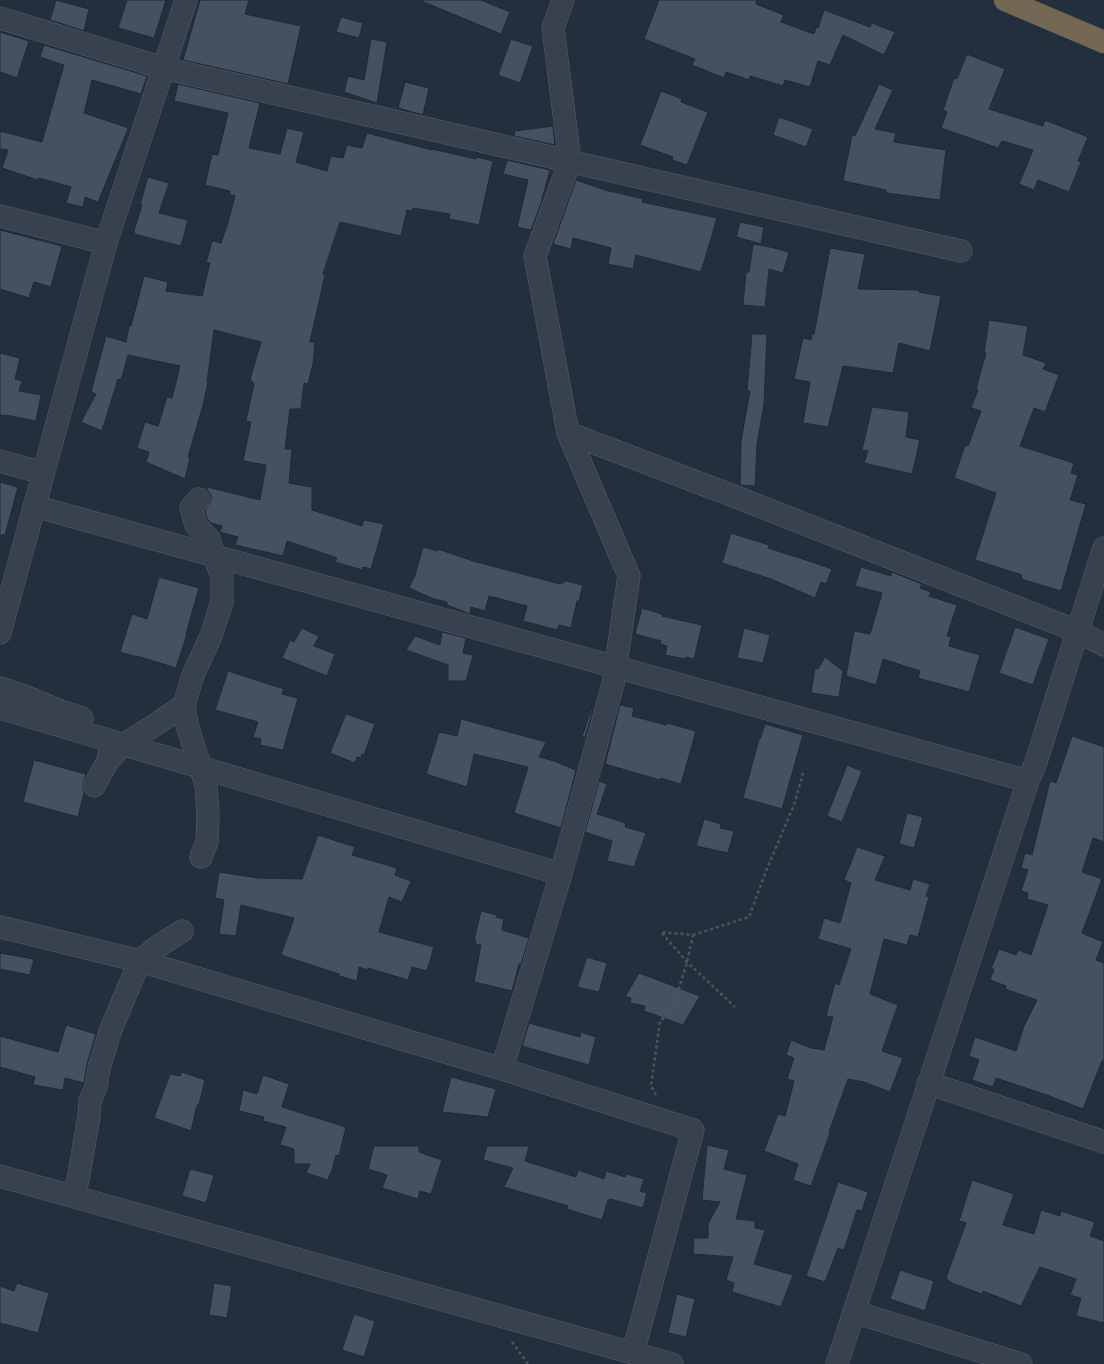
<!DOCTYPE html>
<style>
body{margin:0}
canvas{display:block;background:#242f3e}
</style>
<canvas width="1104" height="1364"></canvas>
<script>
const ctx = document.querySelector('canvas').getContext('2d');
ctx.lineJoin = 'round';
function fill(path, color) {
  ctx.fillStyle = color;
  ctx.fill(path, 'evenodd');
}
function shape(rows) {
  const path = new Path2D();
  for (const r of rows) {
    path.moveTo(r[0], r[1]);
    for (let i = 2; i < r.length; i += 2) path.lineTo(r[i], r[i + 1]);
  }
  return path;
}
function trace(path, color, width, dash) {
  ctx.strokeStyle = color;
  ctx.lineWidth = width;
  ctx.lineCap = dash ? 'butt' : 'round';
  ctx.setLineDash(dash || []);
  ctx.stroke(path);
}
const building = shape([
 [56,0,89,9,84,31,50,20,56,0],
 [127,0,166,0,154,38,118,28,127,0],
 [200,0,249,0,245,14,301,26,288,84,183,60,200,0],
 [419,0,481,0,510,12,501,34,419,0],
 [659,0,757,0,756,4,784,15,781,22,814,34,816,27,818,28,824,10,870,27,872,23,895,32,884,55,843,35,830,65,818,61,810,87,785,80,783,86,750,76,749,80,726,72,724,78,692,65,695,59,644,39,659,0],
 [341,17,363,23,359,38,336,32,341,17],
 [0,32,29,41,17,78,0,72,0,32],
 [371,39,387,42,377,103,344,92,348,76,364,80,371,39],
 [511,39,533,46,520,83,498,75,511,39],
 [44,45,147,76,141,94,92,80,84,113,126,127,128,129,98,202,85,197,83,207,66,203,71,187,39,178,38,180,2,168,8,150,0,149,0,131,42,142,64,65,40,57,44,45],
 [967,54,1005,69,989,109,1043,126,1045,120,1088,137,1078,161,1081,162,1069,192,1038,180,1034,190,1019,184,1033,150,1002,141,998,148,941,128,947,112,943,110,954,78,957,79,967,54],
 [405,82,429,88,423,115,398,108,405,82],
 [178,84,260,103,249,148,280,154,287,128,304,132,296,162,327,171,331,156,343,158,347,145,362,148,367,133,432,150,432,149,476,159,477,157,493,161,479,225,449,219,450,214,413,208,412,211,407,210,401,236,340,222,323,274,325,275,310,342,315,342,313,364,308,384,304,383,301,409,290,409,285,449,292,449,289,483,312,487,312,510,362,526,364,520,384,524,371,569,363,567,362,570,335,562,337,558,287,541,283,556,235,545,238,537,220,532,222,526,211,523,207,519,205,511,211,501,211,495,207,489,207,487,260,500,266,465,243,461,251,422,246,421,254,384,250,379,261,342,214,330,207,382,208,383,203,405,188,457,190,458,185,479,146,462,149,452,137,448,145,422,158,426,167,397,172,398,180,366,128,355,121,380,118,379,102,431,81,422,96,394,91,392,106,336,126,342,129,326,131,326,144,276,168,282,166,291,202,296,210,263,206,263,212,241,221,243,228,223,235,196,229,194,230,191,205,185,212,154,218,155,228,113,174,101,178,84],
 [879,84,893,90,875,129,896,133,894,142,946,150,940,200,886,193,886,190,843,181,852,135,855,136,879,84],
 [661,91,682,99,681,102,708,112,687,165,672,160,673,157,640,145,661,91],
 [779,117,813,129,806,147,773,135,779,117],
 [553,126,555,145,514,136,515,131,553,126],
 [507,160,550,170,542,199,543,198,531,230,517,227,528,180,503,174,507,160],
 [148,177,169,183,159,213,188,220,181,246,134,234,135,232,134,231,142,205,140,205,148,177],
 [576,180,611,192,610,191,643,199,642,202,717,218,701,272,636,255,633,269,608,264,611,248,573,238,571,249,553,244,576,180],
 [740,222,764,227,761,244,736,237,740,222],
 [0,230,62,246,51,287,34,282,29,298,0,289,0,230],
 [753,244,770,247,789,252,783,273,769,269,765,307,743,305,746,272,749,272,753,244],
 [830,248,865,254,858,289,919,290,919,292,941,296,930,351,899,343,893,373,843,366,828,427,803,423,810,382,794,379,803,338,811,340,812,334,814,334,830,248],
 [989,320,1028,326,1023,355,1046,363,1043,369,1059,375,1045,412,1034,408,1020,446,1074,463,1071,473,1078,475,1070,500,1086,504,1061,591,1021,579,1022,575,975,560,996,493,954,478,965,445,968,446,981,411,971,408,978,390,976,389,986,353,984,353,989,320],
 [752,334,767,334,764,404,757,445,755,486,740,485,741,441,750,391,747,391,752,334],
 [0,353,20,358,15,379,22,381,19,391,41,395,36,421,6,415,6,416,0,415,0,353],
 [872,407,909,412,906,437,920,440,912,474,864,463,868,451,862,450,872,407],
 [0,482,18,487,5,535,0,535,0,482],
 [731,533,769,545,768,548,809,561,832,569,826,584,821,582,815,598,771,579,722,563,731,533],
 [423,547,437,551,438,549,473,561,560,584,566,581,583,585,579,601,577,601,571,628,559,625,557,630,523,621,527,606,489,596,485,611,471,607,470,614,447,605,447,602,434,599,409,588,415,575,423,547],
 [861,567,891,576,892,572,922,584,920,588,931,592,929,596,957,605,947,636,951,637,949,646,980,655,969,692,918,678,920,671,883,659,876,685,846,676,854,631,870,634,882,593,855,586,861,567],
 [159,577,199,588,186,634,187,634,176,668,137,656,137,657,120,652,132,614,147,619,159,577],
 [642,608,662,614,662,616,702,625,694,659,686,657,685,659,665,655,667,646,660,644,661,641,635,634,642,608],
 [1015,627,1049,639,1033,685,999,673,1015,627],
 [302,628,319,636,314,646,335,654,327,676,282,658,290,640,294,642,302,628],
 [744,628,770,635,763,663,737,658,744,628],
 [442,632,466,638,463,653,473,655,466,681,448,681,448,665,406,650,415,636,440,645,442,632],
 [825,657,843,671,839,697,811,693,815,668,818,669,825,657],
 [228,671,284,689,282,694,298,698,283,750,260,745,261,739,253,737,258,722,215,710,228,671],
 [595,698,596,698,585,738,582,737,595,698],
 [620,705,634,708,632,716,666,725,667,723,696,731,681,784,660,778,660,780,605,764,620,705],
 [346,714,375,724,364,755,362,754,361,758,357,757,355,763,330,753,346,714],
 [461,719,546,742,539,757,554,761,576,770,561,828,514,813,528,767,474,754,467,787,426,774,439,732,457,736,461,719],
 [765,724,803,735,782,809,743,798,759,739,760,739,765,724],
 [1072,736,1104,747,1104,842,1093,838,1082,872,1102,879,1082,933,1103,942,1096,960,1104,963,1104,1060,1102,1061,1083,1109,1047,1095,996,1078,993,1087,972,1080,979,1060,969,1056,975,1037,1016,1051,1024,1026,1037,1000,1005,989,1006,986,990,980,994,969,991,969,999,949,1016,955,1018,950,1031,955,1048,905,1027,899,1028,893,1021,891,1028,870,1021,868,1025,853,1032,855,1050,781,1056,783,1072,736],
 [34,760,86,774,82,786,84,793,78,817,23,802,34,760],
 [847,765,862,771,842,822,827,816,847,765],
 [599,781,607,784,597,814,626,823,625,827,646,833,634,867,607,861,612,841,585,832,599,781],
 [907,813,923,817,914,848,899,844,907,813],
 [704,819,721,824,720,828,734,831,728,853,696,846,704,819],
 [318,835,355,847,352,855,397,868,395,875,411,881,402,902,389,897,379,932,434,947,427,971,412,967,408,980,368,968,368,970,359,967,357,981,339,976,339,974,281,955,294,918,241,905,236,936,219,934,224,900,215,898,219,872,258,878,302,879,318,835],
 [857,847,885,856,875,880,910,890,913,879,930,884,926,896,929,897,918,937,910,935,907,945,884,939,870,994,898,1005,882,1051,903,1058,890,1092,864,1082,848,1079,829,1132,830,1133,811,1186,793,1180,798,1164,764,1151,778,1114,785,1116,794,1081,787,1079,794,1058,786,1055,791,1040,811,1048,824,1050,833,1017,826,1016,835,983,839,985,851,949,818,939,824,918,840,923,851,883,844,880,857,847],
 [481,911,497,915,496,917,504,919,502,930,529,938,521,964,519,964,512,991,474,982,481,945,475,944,476,940,474,940,481,911],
 [0,953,34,959,30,975,0,969,0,953],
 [587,957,607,963,599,992,577,987,587,957],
 [639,973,700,996,683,1025,644,1011,645,1006,630,1003,631,998,625,997,639,973],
 [529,1023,580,1037,581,1032,596,1037,589,1065,522,1046,529,1023],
 [66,1025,96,1034,87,1064,84,1083,65,1078,63,1090,33,1085,35,1077,0,1067,0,1036,58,1052,66,1025],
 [182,1072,205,1080,199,1105,197,1105,191,1131,154,1118,170,1074,180,1076,182,1072],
 [263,1075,289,1084,282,1107,346,1127,339,1156,336,1155,331,1174,330,1174,328,1180,306,1173,310,1164,294,1164,294,1149,280,1145,286,1127,263,1121,264,1117,239,1111,243,1090,257,1094,263,1075],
 [451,1077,496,1089,488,1117,442,1112,451,1077],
 [707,1145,729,1150,724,1169,747,1175,736,1219,755,1221,755,1228,765,1230,754,1264,793,1275,781,1307,732,1292,734,1283,726,1280,733,1257,693,1254,694,1238,708,1238,708,1224,720,1202,702,1200,707,1145],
 [374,1146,419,1146,419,1152,442,1160,431,1194,420,1191,418,1199,382,1188,387,1175,368,1169,374,1146],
 [487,1146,529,1146,525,1161,576,1177,578,1170,604,1179,606,1171,625,1177,626,1174,644,1179,640,1191,647,1193,643,1208,610,1199,610,1200,608,1200,602,1220,567,1209,568,1206,504,1187,513,1168,483,1160,487,1146],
 [190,1169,214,1175,206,1203,182,1196,190,1169],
 [972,1180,1014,1194,1003,1225,1034,1234,1041,1210,1060,1216,1061,1211,1095,1222,1090,1236,1104,1241,1104,1323,1076,1316,1081,1298,1070,1295,1076,1279,1040,1267,1021,1306,983,1291,982,1294,952,1283,946,1278,966,1223,959,1221,972,1180],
 [838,1182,868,1192,862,1211,857,1210,844,1250,838,1248,825,1282,806,1276,838,1182],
 [900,1270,934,1281,925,1311,890,1299,900,1270],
 [17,1283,49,1293,38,1333,0,1323,0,1286,14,1291,17,1283],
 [214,1283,232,1286,227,1318,209,1315,214,1283],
 [677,1294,695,1299,686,1337,668,1333,677,1294],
 [354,1314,375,1321,364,1357,342,1350,354,1314]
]);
const path = shape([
 [693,935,749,917,766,871,794,805,803,773],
 [656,1095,651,1086,660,1021,672,1011,687,962,693,935,661,932,687,962,735,1007],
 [512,1342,528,1364]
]);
const street = shape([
 [0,18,163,68,961,251],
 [0,216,106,243],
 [568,433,731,495,1077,631,1104,645],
 [0,461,43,473],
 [34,506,1028,781],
 [0,633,106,243,186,0],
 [0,688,24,696,63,712,82,718],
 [184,705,187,725,206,785,208,814,207,842,201,857],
 [0,708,561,874],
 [108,761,123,745,155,725,184,705,193,675,211,636,222,602,222,575,213,555,209,539,196,525,191,508,199,499],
 [94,786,108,761,110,747],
 [0,927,140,961,502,1069,693,1130,633,1353],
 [502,1069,561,874,613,684,629,576,568,433,535,256,570,161,553,28,563,0],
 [928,1083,1104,1142],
 [0,1176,672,1364],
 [73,1196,78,1180,89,1116,90,1101,96,1087,99,1068,111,1029,135,972,140,961,157,947,182,931],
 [854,1312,1021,1364],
 [837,1364,1028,781,1036,762,1104,548]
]);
const highway = shape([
 [1005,0,1104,42]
]);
fill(building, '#455162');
trace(building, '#1f2835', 1);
trace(street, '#565f6c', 23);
trace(highway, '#434c59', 23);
trace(path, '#44595c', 2.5, [3, 3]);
trace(street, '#38414e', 22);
trace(highway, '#746855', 22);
</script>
